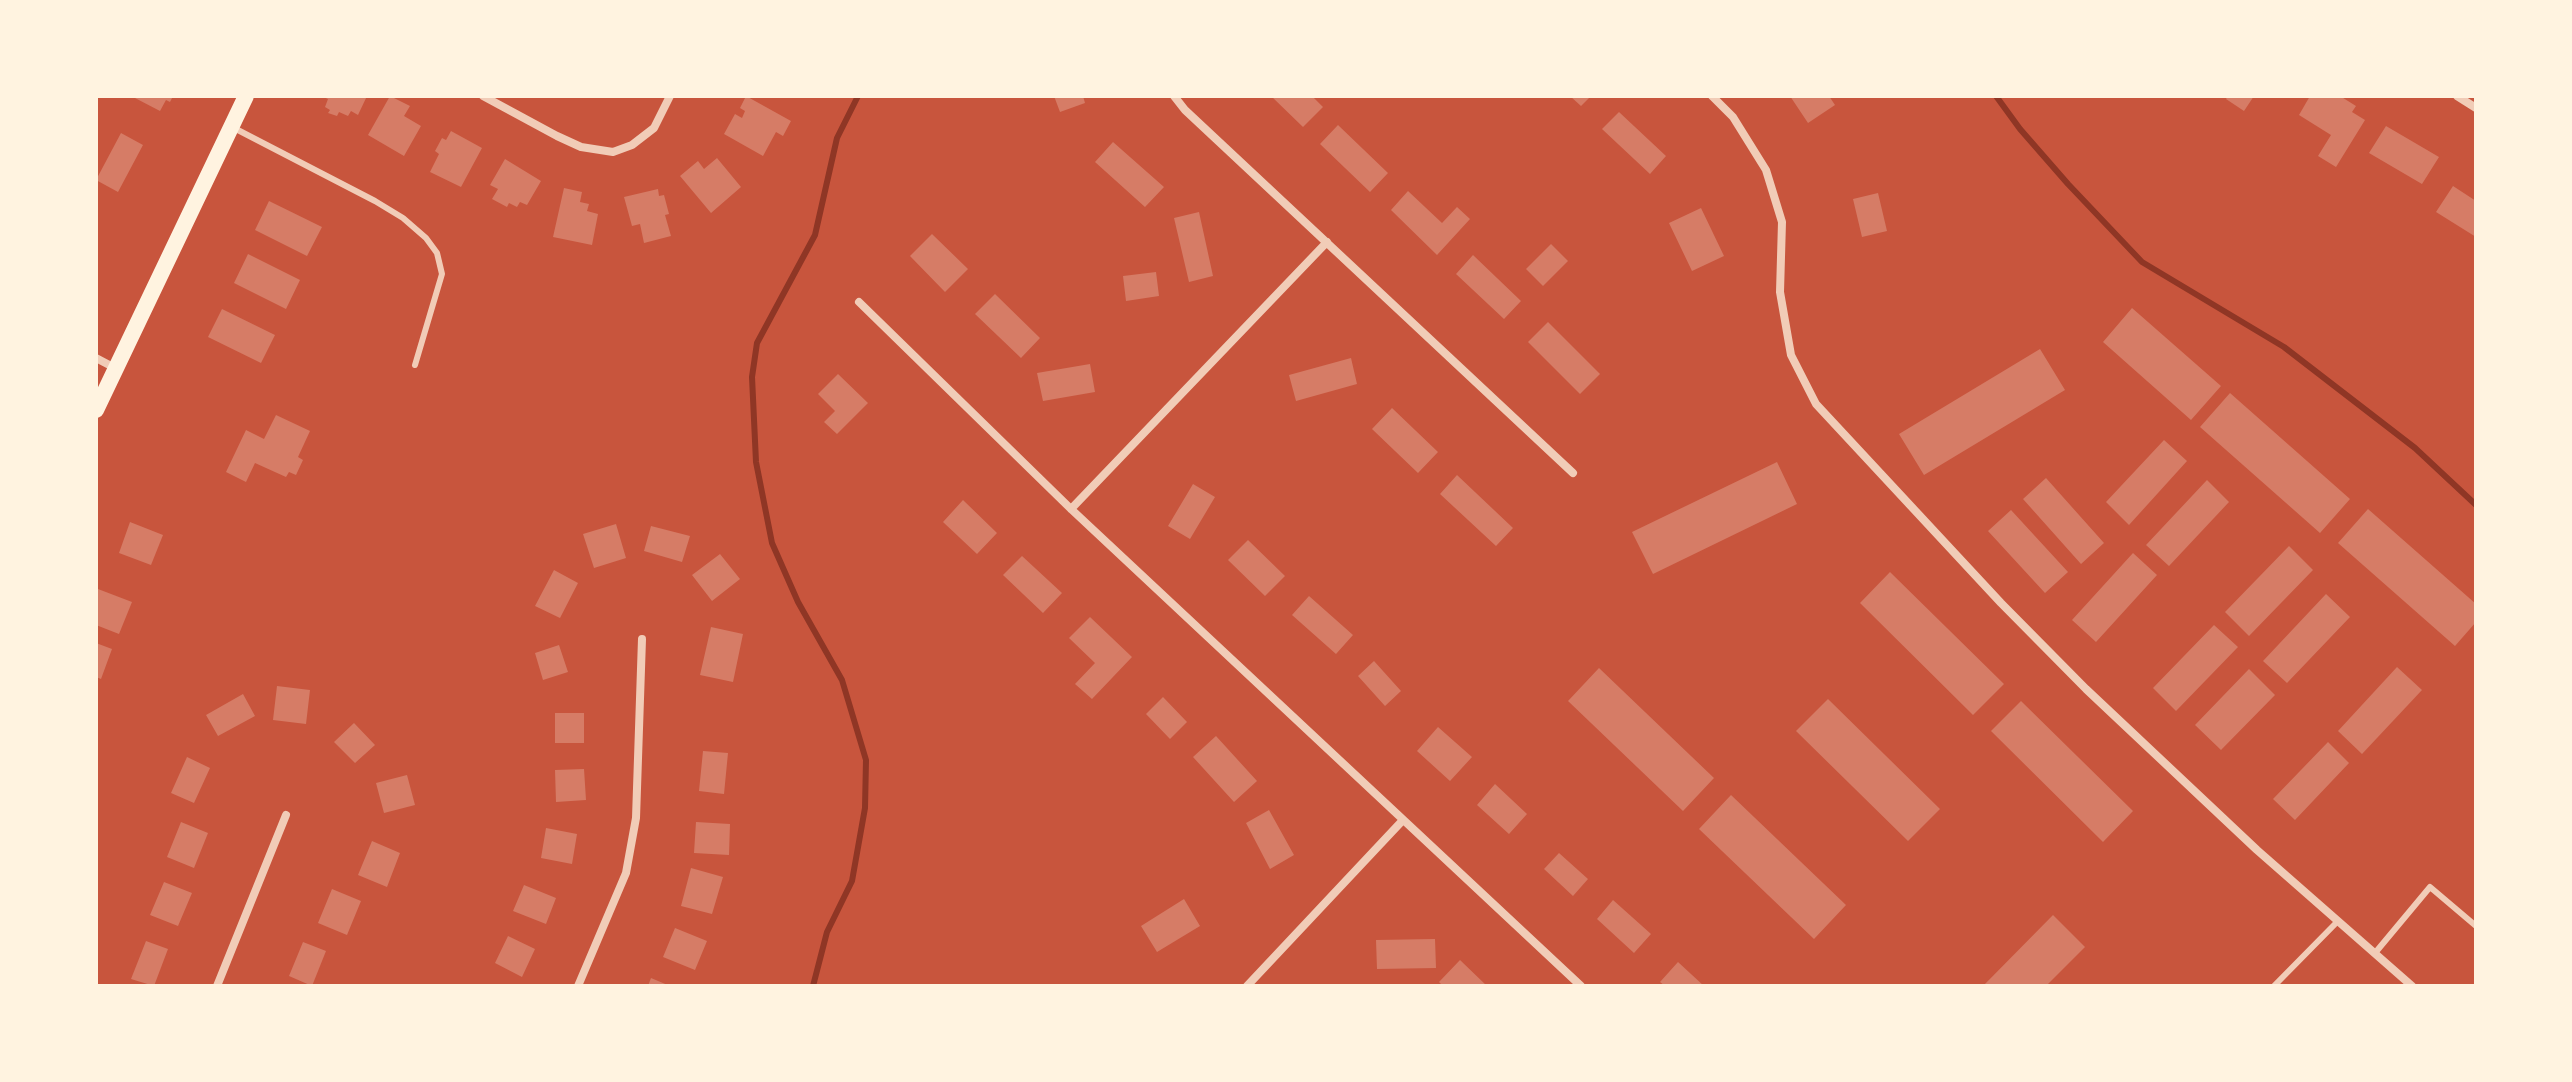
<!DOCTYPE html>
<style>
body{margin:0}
#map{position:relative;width:2572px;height:1082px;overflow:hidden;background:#c8553d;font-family:"Work Sans",sans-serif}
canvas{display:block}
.frame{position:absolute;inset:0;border:98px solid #fff3e0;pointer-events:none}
</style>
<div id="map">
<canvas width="2572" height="1082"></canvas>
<div class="frame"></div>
</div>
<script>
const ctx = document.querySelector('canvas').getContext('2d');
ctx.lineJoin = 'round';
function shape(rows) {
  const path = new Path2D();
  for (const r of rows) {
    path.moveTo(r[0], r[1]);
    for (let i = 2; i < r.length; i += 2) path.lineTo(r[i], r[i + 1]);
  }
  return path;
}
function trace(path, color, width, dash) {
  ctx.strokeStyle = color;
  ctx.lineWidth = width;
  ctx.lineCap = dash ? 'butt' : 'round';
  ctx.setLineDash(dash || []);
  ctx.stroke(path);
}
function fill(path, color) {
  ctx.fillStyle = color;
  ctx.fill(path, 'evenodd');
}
const stream = shape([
 [1996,96,2020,129,2068,184,2142,262,2284,347,2415,448,2476,505],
 [813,986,827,932,852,881,865,808,866,760,842,680,798,602,772,543,756,462,752,377,757,343,815,235,837,138,858,96]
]);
const building = shape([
 [136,96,173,96,170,102,166,100,160,111,135,98],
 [321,96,367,96,358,115,351,111,348,116,339,112,337,116,328,113,330,110,325,107,328,99],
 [390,96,410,106,404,116,421,126,404,156,368,135],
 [746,96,791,121,783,136,776,132,763,156,724,134,735,114,742,118,745,111,740,108],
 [1054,96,1083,96,1085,103,1060,112],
 [1271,96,1312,96,1323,107,1303,127],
 [1570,96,1591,96,1581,106],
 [1790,96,1829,96,1835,105,1808,123],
 [2228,96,2254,96,2244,111,2226,99],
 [2310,96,2340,96,2356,106,2352,112,2365,120,2336,167,2318,156,2331,135,2299,115],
 [1619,112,1666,156,1650,174,1602,129],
 [1338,125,1388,173,1370,192,1320,144],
 [2386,126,2439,157,2422,184,2369,153],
 [451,131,482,148,461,187,430,172,439,154,435,151,442,138,446,140],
 [121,133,143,145,118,192,96,180],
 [1113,142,1164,187,1145,207,1095,162],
 [717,158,741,187,711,213,680,176,698,161,704,169],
 [505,159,541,181,527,205,520,202,517,207,509,203,507,207,492,199,498,189,490,185],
 [2453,186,2476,201,2476,237,2436,212],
 [564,188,582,192,580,202,589,204,587,211,598,214,592,245,553,237],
 [658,189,659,196,664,195,669,214,665,215,671,236,644,243,640,224,632,226,624,197],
 [1408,191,1442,223,1457,207,1470,219,1437,255,1391,210],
 [1878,193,1887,231,1862,237,1853,199],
 [269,201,322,227,307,256,255,230],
 [1701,208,1724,256,1692,271,1669,223],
 [1199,212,1213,276,1189,282,1174,218],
 [932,234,968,269,945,292,910,256],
 [1551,244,1568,261,1543,286,1526,269],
 [248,254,300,280,286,309,234,283],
 [1473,255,1521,301,1504,319,1456,274],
 [1156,272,1159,296,1126,301,1123,276],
 [995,294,1040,338,1021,358,975,314],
 [2132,308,2221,386,2191,420,2103,342],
 [222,309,275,335,261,363,208,337],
 [1548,322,1600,374,1580,394,1528,342],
 [2040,349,2065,390,1924,475,1899,434],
 [1351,358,1357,384,1296,401,1289,375],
 [1090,364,1095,392,1043,401,1037,373],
 [838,374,868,403,837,434,824,422,835,411,818,394],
 [2230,393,2350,499,2320,533,2200,427],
 [1392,408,1438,452,1418,473,1372,429],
 [276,415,310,431,298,457,303,460,296,475,289,472,286,477,255,463,246,482,226,472,246,430,264,439],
 [2164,440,2187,461,2129,525,2106,502],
 [1777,462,1797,504,1653,574,1632,532],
 [1457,475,1513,528,1496,546,1440,494],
 [2046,478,2104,543,2081,564,2023,499],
 [2207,480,2229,502,2169,566,2146,545],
 [1193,484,1215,497,1190,539,1168,526],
 [963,500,997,533,977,554,943,522],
 [2368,509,2476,604,2476,622,2455,646,2338,543],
 [2011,510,2068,572,2045,593,1988,531],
 [130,522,163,535,151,565,119,553],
 [616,524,626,558,594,568,583,534],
 [651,526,690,536,682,562,644,551],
 [1248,540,1285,576,1265,596,1228,560],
 [2289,546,2313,570,2249,636,2225,612],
 [2133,553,2157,575,2096,642,2072,620],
 [720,554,740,579,712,601,692,575],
 [1022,556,1062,593,1043,613,1003,575],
 [554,570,578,583,560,618,535,606],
 [1890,572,2004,684,1973,715,1860,603],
 [98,589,132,602,119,634,96,625,96,595],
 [2326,594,2350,617,2287,683,2263,661],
 [1309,596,1353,635,1336,654,1292,615],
 [1090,617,1132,657,1092,699,1075,684,1095,663,1069,638],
 [2214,625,2238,647,2176,711,2153,688],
 [711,627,743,634,733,682,700,675],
 [96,643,112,649,101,679,96,677],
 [559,645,568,672,543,680,535,653],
 [1374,661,1401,691,1385,706,1358,676],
 [2397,667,2422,690,2362,754,2338,731],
 [1599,668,1714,778,1683,811,1568,701],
 [2249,669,2275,695,2221,750,2195,725],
 [277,686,310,690,306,724,273,720],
 [243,694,255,716,218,736,206,715],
 [1163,697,1187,722,1170,739,1146,714],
 [1828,699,1940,809,1908,841,1796,731],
 [2021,701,2133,811,2103,842,1991,731],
 [555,713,584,713,584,743,555,743],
 [354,723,375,745,355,763,334,742],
 [1438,727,1472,757,1450,781,1417,751],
 [1216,736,1257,781,1234,802,1193,757],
 [2328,742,2349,763,2295,820,2273,799],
 [703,751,728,753,724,794,699,791],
 [187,757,210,768,194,803,171,793],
 [584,769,586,800,556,802,555,770],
 [407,775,415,805,384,813,376,783],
 [1495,784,1527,814,1509,834,1477,805],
 [1731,795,1846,905,1814,939,1699,829],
 [1269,810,1294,855,1270,869,1246,823],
 [181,822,208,833,194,868,167,857],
 [696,822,730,824,729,855,694,853],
 [546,828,577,834,572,864,541,858],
 [372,841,400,853,387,887,358,875],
 [1559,853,1588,879,1573,896,1544,869],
 [691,868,723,877,712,914,681,906],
 [164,882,192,893,178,926,150,915],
 [524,885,556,898,546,924,513,911],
 [332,889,361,901,347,935,318,923],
 [1184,899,1200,926,1157,952,1141,926],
 [1613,900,1651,934,1634,953,1597,919],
 [2053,915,2085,947,2046,986,1983,986],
 [675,928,707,941,695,970,663,957],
 [508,936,535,949,522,977,495,963],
 [1435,939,1436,968,1377,969,1376,940],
 [146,941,168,949,154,986,131,979],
 [303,942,326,951,312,986,289,976],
 [1460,960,1487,986,1443,986,1439,982],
 [1678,962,1704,986,1665,986,1660,982],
 [651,978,670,986,648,986]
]);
const service = shape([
 [232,127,375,201,403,218,426,238,437,253,442,274,415,365],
 [2375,953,2430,887,2476,926],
 [2274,986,2338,921]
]);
const minor = shape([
 [483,96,557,136,581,147,613,152,632,145,654,128,670,96],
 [1174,96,1185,110,1573,473],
 [1712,96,1733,117,1766,170,1782,222,1780,292,1791,355,1816,404,2001,603,2086,689,2257,850,2412,986],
 [2457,96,2476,108],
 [859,302,1071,509,1581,986],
 [96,358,115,368],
 [1071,509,1327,242],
 [217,986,286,815],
 [578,986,626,873,636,818,642,639],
 [1247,986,1403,820]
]);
const secondary = shape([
 [96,410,246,96]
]);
trace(stream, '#8f3625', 6);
fill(building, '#d67c66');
trace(service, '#f1ccb7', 6);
trace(minor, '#f1ccb7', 8);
trace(secondary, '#fff3e0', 16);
</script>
